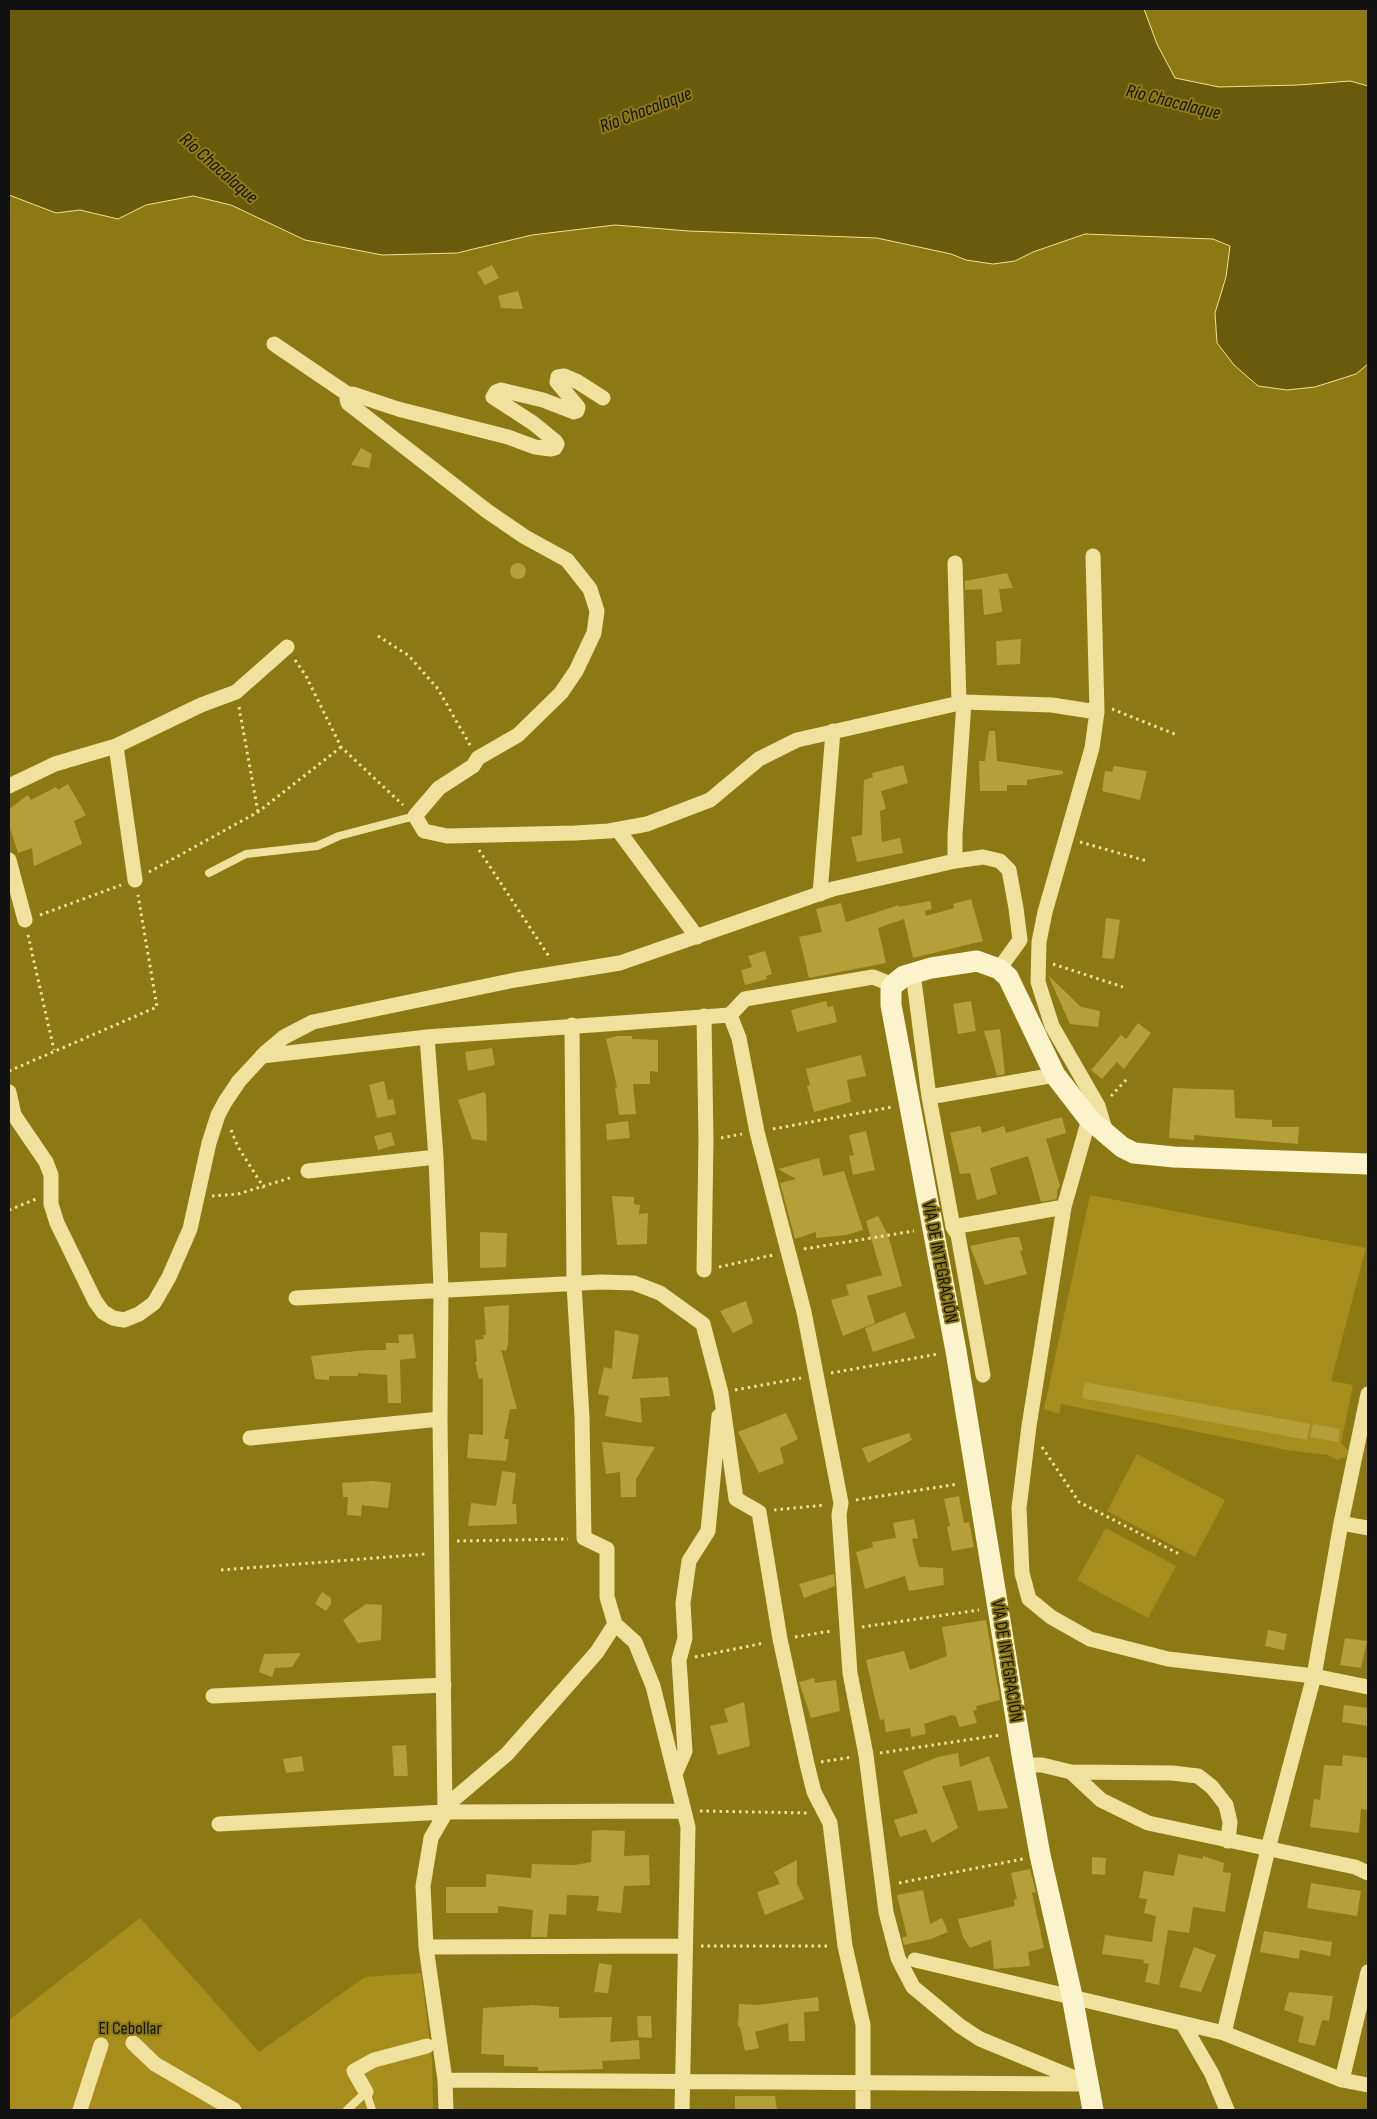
<!DOCTYPE html>
<meta charset="utf-8">
<style>
body{margin:0}
#map{position:relative;width:1377px;height:2119px;overflow:hidden;background:#8d7914;font-family:"Sofia Sans Condensed",sans-serif}
canvas{display:block}
.frame{position:absolute;inset:0;border:10px solid #111;pointer-events:none}
</style>
<div id="map">
<canvas width="1377" height="2119"></canvas>
<div class="frame"></div>
</div>
<script>
const ctx = document.querySelector('canvas').getContext('2d');
ctx.lineJoin = 'round';
function fill(path, color) {
  ctx.fillStyle = color;
  ctx.fill(path, 'evenodd');
}
function shape(rows) {
  const path = new Path2D();
  for (const r of rows) {
    if (r.length === 3) {
      path.moveTo(r[0] + r[2], r[1]);
      path.arc(r[0], r[1], r[2], 0, 2 * Math.PI);
      continue;
    }
    path.moveTo(r[0], r[1]);
    for (let i = 2; i < r.length; i += 2) path.lineTo(r[i], r[i + 1]);
  }
  return path;
}
function trace(path, color, width, dash) {
  ctx.strokeStyle = color;
  ctx.lineWidth = width;
  ctx.lineCap = dash ? 'butt' : 'round';
  ctx.setLineDash(dash || []);
  ctx.stroke(path);
}
function drawText(font, color, halo, rows, align = 'center') {
  ctx.font = font + ' "Sofia Sans Condensed",sans-serif';
  ctx.lineWidth = 4;
  ctx.setLineDash([]);
  ctx.textBaseline = 'middle';
  ctx.strokeStyle = halo;
  ctx.fillStyle = color;
  for (const [text, x, y, turn = 0] of rows) {
    ctx.save();
    ctx.translate(x, y);
    ctx.rotate((+turn || 0) * Math.PI / 180);
    ctx.textAlign = isNaN(turn) ? turn : align;
    if (halo) ctx.strokeText(text, 0, 0);
    ctx.fillText(text, 0, 0);
    ctx.restore();
  }
}
const green = shape([
 [1090,1195,1366,1248,1331,1381,1353,1385,1341,1443,1348,1450,1346,1457,1337,1460,1328,1455,1287,1450,1061,1404,1059,1414,1044,1409],
 [1137,1454,1225,1500,1195,1557,1107,1511],
 [1106,1528,1176,1566,1148,1618,1077,1580],
 [140,1918,259,2052,365,1977,421,1973,432,2059,433,2110,9,2110,9,2020]
]);
const water = shape([
 [9,9,1144,9,1157,44,1175,78,1219,87,1299,85,1350,81,1368,86,1368,364,1356,374,1315,387,1287,390,1258,386,1234,365,1217,343,1215,313,1226,277,1230,246,1213,239,1085,234,1033,252,1015,261,993,264,966,260,951,254,877,238,689,231,615,225,532,235,457,253,382,255,305,240,231,205,193,196,146,205,118,219,80,210,56,213,9,195,9,9]
]);
const building = shape([
 [492,265,499,278,485,285,477,272],
 [518,291,523,309,501,308,498,296],
 [361,448,372,454,369,468,351,465],
 [518,571,8],
 [1007,573,1013,588,999,589,1002,612,984,615,982,589,965,590,965,581],
 [1021,639,1020,664,997,665,996,641],
 [989,731,995,731,997,761,1063,771,1063,774,1027,780,1027,785,1007,785,1007,791,980,791,979,761,985,761],
 [903,765,908,783,881,791,886,809,880,811,882,842,900,838,903,853,857,862,851,837,862,835,864,780,873,777,872,773],
 [1114,766,1147,771,1140,800,1102,791,1105,771,1112,772],
 [68,784,86,815,74,821,82,844,34,866,32,848,18,853,9,825,9,809,28,795,31,800,56,787,58,790],
 [971,899,983,941,913,958,904,919,878,928,886,963,809,978,799,937,822,932,816,909,841,903,846,922,899,905,899,907,930,901,932,909,925,911,926,916,954,908,953,904],
 [1106,918,1120,920,1114,959,1102,958],
 [765,951,772,974,766,976,767,979,745,985,741,970,752,967,748,956],
 [1048,975,1081,1007,1100,1011,1098,1027,1070,1024],
 [826,1001,828,1007,833,1006,837,1022,797,1032,791,1010],
 [971,1001,976,1031,958,1034,953,1004],
 [1138,1023,1151,1033,1124,1069,1117,1062,1102,1079,1091,1070,1121,1035,1126,1039],
 [1000,1029,1005,1074,997,1076,984,1031],
 [617,1036,632,1036,632,1039,658,1040,658,1072,650,1071,650,1084,633,1084,636,1114,619,1115,615,1088,617,1087,606,1039],
 [492,1048,495,1065,468,1071,465,1052],
 [861,1055,866,1076,847,1080,851,1102,814,1112,807,1086,810,1085,806,1069],
 [384,1081,388,1100,393,1099,396,1114,377,1118,369,1085],
 [1173,1088,1234,1090,1235,1118,1272,1120,1272,1127,1299,1127,1298,1144,1194,1135,1194,1140,1169,1138],
 [484,1092,486,1095,487,1141,472,1139,458,1100],
 [1062,1117,1066,1133,1046,1139,1060,1186,1057,1190,1057,1199,1041,1202,1028,1156,990,1168,997,1194,977,1200,970,1173,960,1174,950,1133,980,1126,982,1133,1004,1126,1006,1133],
 [628,1121,630,1138,607,1140,606,1124],
 [866,1131,875,1170,853,1175,849,1156,854,1155,849,1135],
 [391,1132,395,1145,378,1150,374,1136],
 [819,1158,823,1176,844,1171,863,1230,846,1235,816,1238,816,1232,795,1239,780,1183,796,1179,778,1169],
 [612,1196,634,1197,634,1204,640,1205,639,1214,648,1213,647,1244,617,1245],
 [878,1216,888,1235,902,1286,867,1296,875,1323,843,1336,831,1300,849,1295,846,1285,882,1275,866,1221],
 [480,1232,507,1233,506,1267,480,1268],
 [1013,1237,1019,1237,1023,1250,1020,1251,1027,1274,985,1285,970,1246],
 [746,1301,753,1323,733,1333,720,1311],
 [509,1305,508,1345,506,1351,501,1350,517,1409,510,1409,504,1439,509,1439,506,1461,467,1458,469,1434,483,1435,483,1378,479,1379,475,1362,477,1361,475,1340,484,1339,483,1335,486,1335,484,1307],
 [905,1312,915,1338,873,1352,865,1328],
 [615,1330,639,1335,632,1379,668,1377,670,1396,640,1398,642,1423,605,1416,609,1396,598,1394,604,1367,612,1369],
 [413,1334,416,1358,400,1360,401,1403,388,1403,387,1375,358,1373,358,1376,329,1376,329,1380,315,1379,311,1356,367,1350,386,1350,386,1343,399,1343,398,1335],
 [1085,1382,1310,1424,1307,1440,1082,1398],
 [786,1413,798,1439,780,1448,784,1463,759,1473,738,1432],
 [1313,1424,1340,1429,1338,1442,1310,1437],
 [909,1433,912,1440,868,1463,862,1448],
 [602,1442,655,1447,636,1479,636,1497,621,1497,620,1472,606,1474],
 [502,1471,516,1473,512,1504,516,1504,517,1524,468,1526,471,1503,496,1506],
 [373,1481,391,1483,388,1508,362,1505,361,1516,347,1515,348,1497,343,1497,342,1483],
 [959,1496,964,1523,969,1522,974,1547,952,1551,947,1527,950,1526,944,1499],
 [914,1519,918,1538,912,1539,919,1567,943,1568,944,1585,909,1591,905,1576,865,1589,856,1552,873,1547,872,1542,896,1538,893,1523],
 [834,1574,835,1586,804,1598,799,1584],
 [322,1592,331,1598,331,1604,326,1611,315,1604],
 [366,1604,382,1605,381,1640,358,1643,343,1620],
 [986,1620,1000,1700,976,1706,977,1710,973,1711,977,1723,959,1727,956,1716,952,1715,924,1724,926,1734,911,1737,910,1728,886,1732,884,1719,880,1720,866,1660,904,1651,910,1670,947,1656,942,1627],
 [1268,1630,1287,1634,1284,1650,1265,1646],
 [1345,1638,1367,1641,1361,1668,1340,1665],
 [301,1653,292,1667,275,1668,272,1677,259,1672,264,1654],
 [814,1678,815,1683,836,1680,840,1711,811,1718,799,1682],
 [744,1702,750,1746,718,1755,710,1726,728,1722,724,1709],
 [1344,1705,1368,1708,1368,1726,1342,1722],
 [406,1745,408,1776,394,1776,392,1746],
 [958,1753,960,1767,989,1756,1008,1808,978,1811,971,1780,942,1786,958,1828,932,1843,926,1829,900,1837,894,1820,918,1813,903,1771,938,1757],
 [1343,1755,1368,1758,1368,1810,1361,1809,1359,1833,1310,1827,1314,1799,1320,1800,1324,1765,1342,1766],
 [302,1756,304,1771,286,1773,283,1759],
 [601,1830,625,1831,624,1856,649,1855,650,1885,624,1886,621,1913,597,1911,599,1896,567,1895,566,1915,549,1914,547,1937,531,1937,533,1910,498,1906,498,1913,446,1913,446,1887,486,1887,486,1874,531,1878,532,1864,575,1865,591,1862,592,1831],
 [1178,1854,1203,1859,1203,1856,1224,1863,1223,1872,1231,1873,1225,1912,1193,1907,1189,1933,1168,1930,1159,1985,1145,1982,1149,1964,1143,1963,1144,1960,1102,1954,1105,1935,1152,1942,1156,1916,1144,1913,1147,1899,1139,1898,1144,1871,1174,1876],
 [1092,1857,1106,1858,1105,1875,1092,1874],
 [797,1860,797,1884,804,1899,765,1915,757,1892,780,1884,774,1872],
 [1030,1869,1036,1892,1032,1893,1044,1948,1028,1952,1030,1966,994,1969,991,1940,970,1948,963,1937,958,1919,1015,1906,1014,1900,1017,1899,1011,1873],
 [1311,1883,1361,1891,1357,1916,1307,1908],
 [923,1890,930,1924,942,1918,948,1932,931,1939,904,1945,902,1938,907,1936,897,1895],
 [1264,1931,1332,1942,1330,1956,1300,1950,1299,1959,1260,1952],
 [1194,1947,1216,1955,1201,1992,1179,1987],
 [599,1963,612,1965,608,1993,594,1992],
 [1289,1992,1333,1996,1329,2021,1322,2020,1315,2046,1298,2042,1304,2017,1284,2010],
 [818,1997,819,2011,804,2012,805,2041,789,2041,788,2023,755,2032,759,2048,745,2051,740,2027,738,2027,739,2004,758,2005],
 [533,2005,559,2007,559,2018,612,2017,610,2042,639,2040,640,2059,602,2061,603,2069,538,2071,538,2067,504,2066,504,2055,481,2054,483,2008],
 [637,2016,651,2016,652,2038,638,2037],
 [735,2096,775,2096,777,2110,735,2110]
]);
const path = shape([
 [378,636,408,655,438,689,470,745],
 [295,660,306,676,341,747,403,805],
 [239,707,258,812],
 [1112,709,1177,735],
 [1080,842,1147,861],
 [479,850,550,958],
 [149,872,258,812,341,747],
 [40,915,121,885],
 [28,935,54,1050],
 [1053,964,1123,987],
 [9,1071,157,1007,138,895],
 [1111,1096,1127,1079],
 [773,1129,892,1107],
 [231,1130,238,1147,264,1188],
 [721,1138,742,1134],
 [212,1196,238,1194,293,1177],
 [9,1210,36,1199],
 [804,1249,914,1231],
 [719,1267,773,1255],
 [831,1373,938,1354],
 [735,1390,801,1378],
 [1042,1447,1079,1502,1181,1555],
 [856,1500,958,1484],
 [774,1510,825,1505],
 [457,1541,568,1539],
 [221,1570,426,1554],
 [862,1627,979,1610],
 [795,1637,831,1631],
 [695,1657,764,1643],
 [880,1753,1000,1735],
 [821,1762,852,1757],
 [700,1811,808,1813],
 [899,1883,1023,1859],
 [701,1946,829,1946]
]);
const lane = shape([
 [209,873,246,854,317,846,339,836,415,816],
 [347,2110,366,2092,372,2110]
]);
const street = shape([
 [274,344,349,395],
 [603,398,578,382,564,376,558,377,557,382,578,407,577,411,574,412,543,400,501,390,496,392,493,397,533,423,555,441,557,444,555,448,551,449,535,447,508,437,398,409,356,395,352,394,347,399,348,403,487,511,525,537,567,560,590,589,597,611,594,633,576,671,561,693,518,735,478,758,473,766,439,788,415,816,424,831,447,836,575,833,609,831,647,824,710,800,759,759,797,740,964,702,1052,705,1097,712,1092,748,1045,912,1039,942,1038,982,1052,1026,1098,1106,1106,1133],
 [1093,556,1097,712],
 [955,563,959,703],
 [116,746,135,880],
 [9,786,55,764,116,746,201,705,236,692,287,647],
 [618,830,697,937],
 [9,860,25,920],
 [955,861,955,835,964,702],
 [820,894,833,731],
 [913,973,929,1097,953,1227,958,1235,983,1375],
 [730,1015,739,1038,757,1132,804,1312,841,1503,839,1515,850,1673,866,1755,886,1912,898,1958,913,1987,960,2026,980,2039,1089,2084],
 [572,1025,574,1285,582,1417,584,1538,607,1549,607,1597,615,1624,635,1642,653,1686,688,1827,682,2110],
 [427,1037,436,1157,441,1289,440,1419,445,1812],
 [262,1056,427,1037,730,1015,745,999,873,977,893,985],
 [9,1092,14,1115,46,1162,51,1175,51,1204,57,1223,95,1301,103,1312,113,1318,124,1320,139,1314,154,1303,169,1277,190,1229,209,1143,218,1115,225,1102,239,1081,265,1053,284,1037,313,1022,515,980,620,963,833,889,955,861,983,857,1000,861,1009,870,1016,908,1020,940,999,969],
 [929,1097,1055,1075],
 [1089,1119,1064,1207,1029,1426,1019,1508,1022,1573,1029,1599,1051,1617,1090,1639,1168,1659,1314,1676,1368,1687],
 [308,1171,436,1157],
 [953,1227,1064,1207],
 [704,1270,706,1140,704,1016],
 [296,1298,601,1282,634,1283,660,1293,703,1324,721,1393,736,1499,759,1512,780,1639,807,1764,814,1792,830,1823,845,1946,863,2025,863,2110],
 [250,1438,440,1419],
 [1341,1523,1368,1528],
 [213,1696,444,1685],
 [1024,1765,1042,1765,1071,1772,1101,1800,1148,1823,1355,1867,1368,1873],
 [1071,1772,1172,1773,1198,1776,1212,1787,1226,1805,1230,1822,1228,1841],
 [675,1774,685,1751,679,1660,685,1638,683,1603,689,1561,708,1531,719,1416],
 [219,1824,445,1812,684,1811],
 [426,1947,685,1946],
 [915,1960,1224,2033,1342,2080,1368,2085],
 [1183,2024,1212,2074,1227,2110],
 [1224,2033,1269,1845,1314,1676,1341,1523,1368,1394],
 [133,2043,155,2064,234,2110],
 [445,2080,1080,2084],
 [1342,2080,1368,1972],
 [366,2092,354,2071,374,2060,427,2046],
 [80,2110,101,2045],
 [446,2110,445,2080,426,1947,423,1886,431,1838,453,1800,507,1754,597,1652,615,1624]
]);
const secondary = shape([
 [1093,2110,1072,1996,1040,1855,1023,1761,956,1351,891,1005,891,989,893,985,904,976,931,968,977,961,999,969,1008,977,1055,1075,1089,1119,1122,1147,1134,1153,1174,1157,1368,1164]
]);
const streetNames = [
 ["VÍA DE INTEGRACIÓN",939,1262,79],
 ["VÍA DE INTEGRACIÓN",1006,1661,81]
];
const parkNames = [
 ["El Cebollar",130,2029]
];
const waterNames = [
 ["Río Chacalaque",1173,103,14],
 ["Río Chacalaque",646,111,-21],
 ["Río Chacalaque",218,169,41]
];
fill(green, '#a78e1c');
fill(water, '#6a5b0c');
trace(water, '#f4e08f', 1);
fill(building, '#b49f38');
trace(path, '#f0e19e', 3, [2.5, 4]);
trace(lane, '#f0e19e', 8);
trace(street, '#f0e19e', 15);
trace(secondary, '#fbf3cc', 21);
drawText('18px', '#111', '#8d7914', streetNames);
drawText('18px', '#111', '#8d7914', parkNames);
drawText('italic 19px', '#111', '#8d7914', waterNames);
</script>
